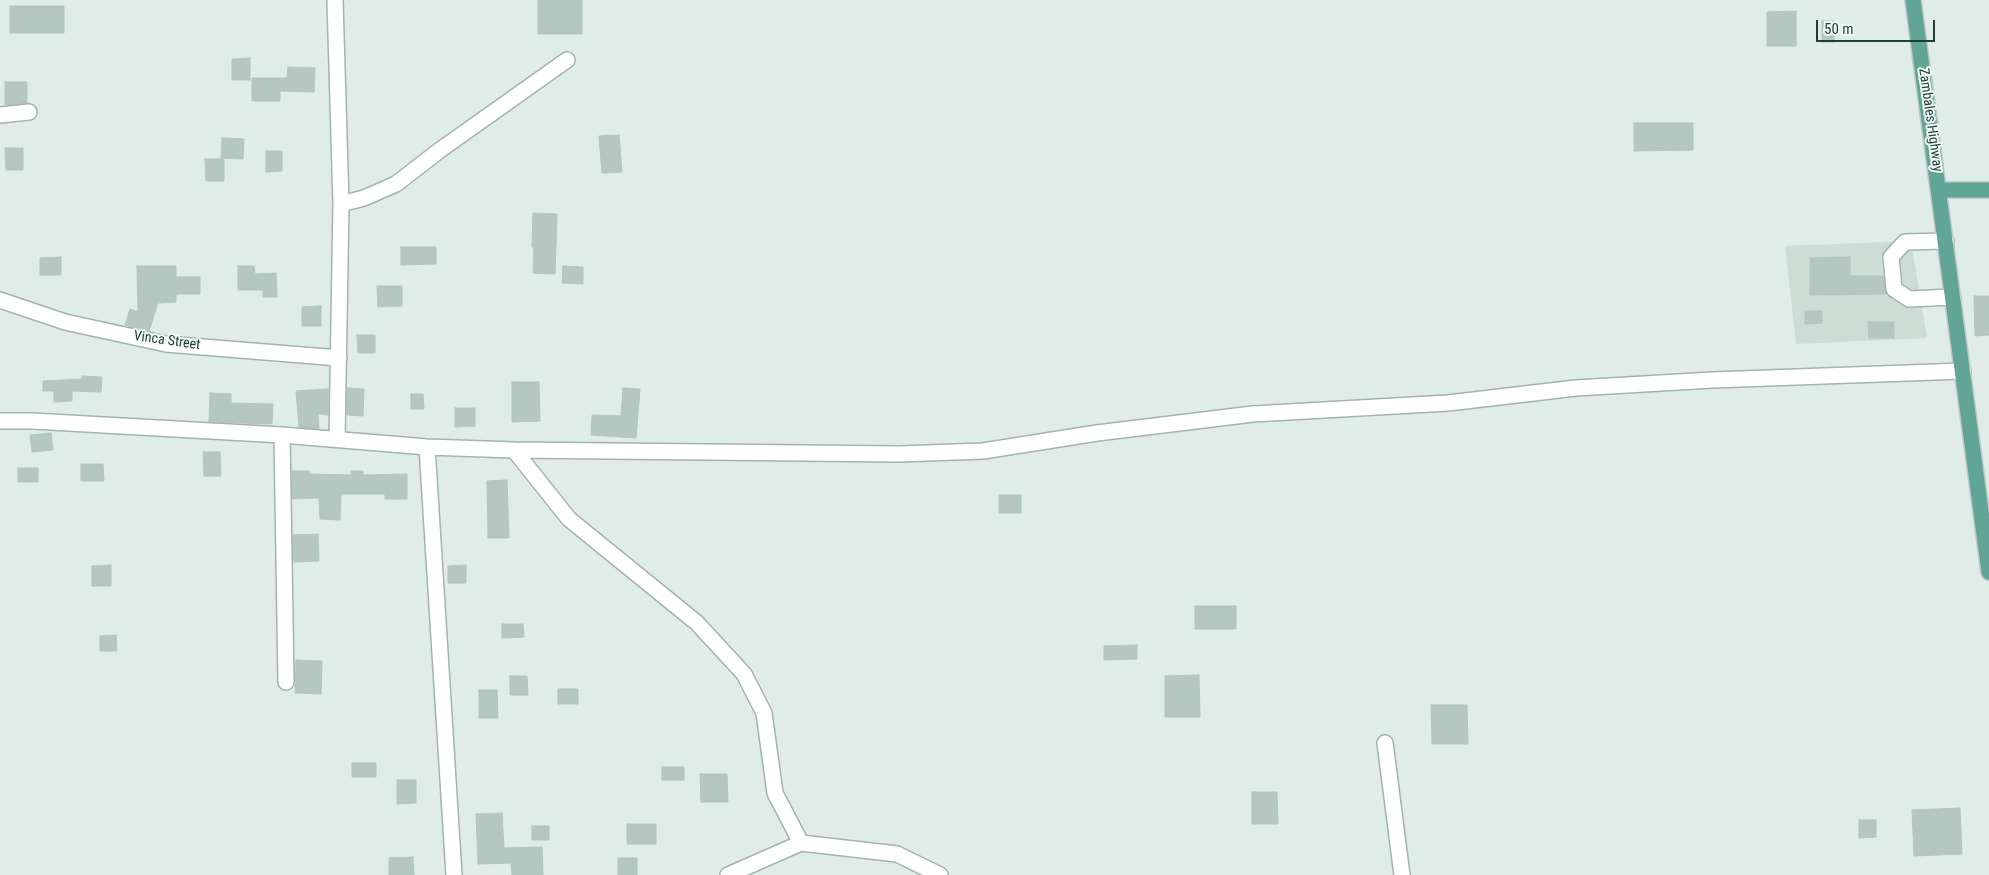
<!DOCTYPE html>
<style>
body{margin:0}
#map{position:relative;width:1989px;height:875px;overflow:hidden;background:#dfece7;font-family:"Roboto Condensed",sans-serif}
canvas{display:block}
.scale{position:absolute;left:1816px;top:20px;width:119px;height:22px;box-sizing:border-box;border:2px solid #1f3d36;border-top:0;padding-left:6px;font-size:15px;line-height:18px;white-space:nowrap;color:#1f3d36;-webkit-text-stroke:4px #f0f8f4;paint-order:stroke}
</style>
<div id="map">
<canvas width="1989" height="875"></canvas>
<div class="scale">50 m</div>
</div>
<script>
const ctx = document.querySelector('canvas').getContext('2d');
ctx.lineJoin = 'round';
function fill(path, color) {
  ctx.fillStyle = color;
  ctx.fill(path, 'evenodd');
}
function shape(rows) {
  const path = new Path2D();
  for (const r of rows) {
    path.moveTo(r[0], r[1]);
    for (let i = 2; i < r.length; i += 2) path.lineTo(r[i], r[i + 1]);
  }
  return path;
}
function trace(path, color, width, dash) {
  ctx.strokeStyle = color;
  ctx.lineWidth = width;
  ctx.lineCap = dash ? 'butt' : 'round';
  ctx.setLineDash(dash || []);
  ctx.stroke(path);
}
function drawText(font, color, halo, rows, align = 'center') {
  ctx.font = font + ' "Roboto Condensed",sans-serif';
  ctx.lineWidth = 4;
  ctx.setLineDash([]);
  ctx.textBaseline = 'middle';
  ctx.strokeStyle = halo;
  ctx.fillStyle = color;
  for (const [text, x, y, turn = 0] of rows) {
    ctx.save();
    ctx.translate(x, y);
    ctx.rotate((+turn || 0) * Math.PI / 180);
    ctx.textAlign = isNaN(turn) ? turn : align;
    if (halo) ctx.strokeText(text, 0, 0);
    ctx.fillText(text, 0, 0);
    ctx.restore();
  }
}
const built = shape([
 [1911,241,1927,338,1796,344,1785,246]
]);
const building = shape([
 [538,0,582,0,582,34,538,34,538,0],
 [10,6,64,6,64,33,10,33,10,6],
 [1796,11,1796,46,1767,46,1767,12,1796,11],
 [1822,21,1834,21,1834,42,1822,42,1822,21],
 [250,58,250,80,232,80,232,59,250,58],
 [288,67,315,68,314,92,280,91,280,101,252,101,252,78,287,78,288,67],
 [5,82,27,82,27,103,5,105,5,82],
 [1634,123,1693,123,1693,150,1634,151,1634,123],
 [619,135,622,172,602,173,599,136,619,135],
 [222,138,244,139,243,159,221,158,222,138],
 [5,148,23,148,23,170,6,170,5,148],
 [266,151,282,151,282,171,266,172,266,151],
 [205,159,224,159,224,181,206,181,205,159],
 [533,213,557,214,555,274,533,273,534,247,532,247,533,213],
 [401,247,436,247,436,264,401,265,401,247],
 [61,257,61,275,40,275,40,258,61,257],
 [1850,257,1850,276,1883,276,1886,294,1810,295,1810,258,1850,257],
 [137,266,176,266,176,277,200,277,200,294,176,294,176,302,158,303,149,331,125,325,130,309,138,312,137,266],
 [238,266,254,266,255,274,276,273,277,297,263,297,263,290,238,290,238,266],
 [563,266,583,267,583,284,562,283,563,266],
 [377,286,402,286,402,306,378,307,377,286],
 [1974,296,1989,296,1989,335,1975,336,1974,296],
 [321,306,321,326,302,326,302,307,321,306],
 [1805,311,1822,311,1822,323,1805,324,1805,311],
 [1868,322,1894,322,1894,338,1869,338,1868,322],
 [357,335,375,335,375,353,358,353,357,335],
 [82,376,102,377,101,392,72,391,72,401,54,402,54,391,43,391,43,381,82,379,82,376],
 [512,382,539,382,540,421,512,422,512,382],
 [347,388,364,389,363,416,347,415,347,388],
 [623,388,640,389,636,438,591,435,592,415,621,416,623,388],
 [328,389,328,415,318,414,319,429,299,427,296,391,328,389],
 [210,393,231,394,231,403,273,404,272,424,209,422,210,393],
 [411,394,423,394,424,409,411,409,411,394],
 [455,408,475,408,475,426,455,427,455,408],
 [51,433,53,450,32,452,30,435,51,433],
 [203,452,220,452,221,476,204,476,203,452],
 [81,464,103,464,104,481,81,481,81,464],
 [18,468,38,468,38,482,18,482,18,468],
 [292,471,309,471,309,474,351,475,351,471,363,471,363,475,407,474,407,499,385,499,385,494,341,494,340,520,320,519,319,498,292,499,292,471],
 [507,480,509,538,488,538,487,481,507,480],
 [999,495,1021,495,1021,513,999,513,999,495],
 [318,534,319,561,293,562,293,535,318,534],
 [111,565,111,586,92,586,92,566,111,565],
 [466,565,466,583,448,583,448,566,466,565],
 [1195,606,1236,606,1236,629,1195,629,1195,606],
 [502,624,523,624,524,637,502,638,502,624],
 [116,635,117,651,100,651,100,636,116,635],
 [1137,645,1137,659,1104,660,1104,646,1137,645],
 [296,660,322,661,321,694,295,693,296,660],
 [1199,675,1200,717,1165,717,1165,676,1199,675],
 [510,676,527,676,528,695,510,695,510,676],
 [558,689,578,689,578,704,558,704,558,689],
 [479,690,497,690,498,718,479,718,479,690],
 [1431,705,1467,705,1468,744,1432,744,1431,705],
 [352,763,376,763,376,777,352,777,352,763],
 [662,767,684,767,684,780,662,780,662,767],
 [700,774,727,774,728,802,701,802,700,774],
 [397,780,416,780,416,803,397,804,397,780],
 [1252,792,1277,792,1278,824,1252,824,1252,792],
 [1960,808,1962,854,1914,856,1912,810,1960,808],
 [502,813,504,848,542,847,543,875,512,875,511,863,478,864,476,814,502,813],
 [1859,820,1876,820,1876,837,1859,838,1859,820],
 [627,824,656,824,656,844,627,844,627,824],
 [532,826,549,826,549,840,532,840,532,826],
 [413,857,414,875,389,875,389,858,413,857],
 [618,858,637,858,637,875,618,875,618,858]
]);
const minor = shape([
 [335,0,341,204,337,439],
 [0,115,29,112],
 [341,204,364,198,396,184,440,150,567,60],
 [1946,241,1905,242,1891,257,1894,289,1909,299,1953,297],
 [0,300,65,322,166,344,339,358],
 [0,421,33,421,282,435,427,447,514,450,899,454,983,451,1097,433,1253,414,1448,403,1576,388,1712,380,1963,371],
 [282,435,286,682],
 [427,447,454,875],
 [514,450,569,519,697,623,744,674,764,713,775,793,801,843],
 [1385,743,1402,875],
 [728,875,801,843,897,854,940,875]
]);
const major = shape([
 [1913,0,1989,572],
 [1939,190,1989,190]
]);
const streetNames = [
 ["Zambales Highway",1930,120,82],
 ["Vinca Street",167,341,8]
];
fill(built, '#cedcd6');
fill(building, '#b5c7c0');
trace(building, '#b1c6be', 1);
trace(minor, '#a2b4ae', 18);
trace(major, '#c0c9c7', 18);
trace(minor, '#fff', 15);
trace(major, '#60a596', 15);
drawText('14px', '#1f3d36', '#f0f8f4', streetNames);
</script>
